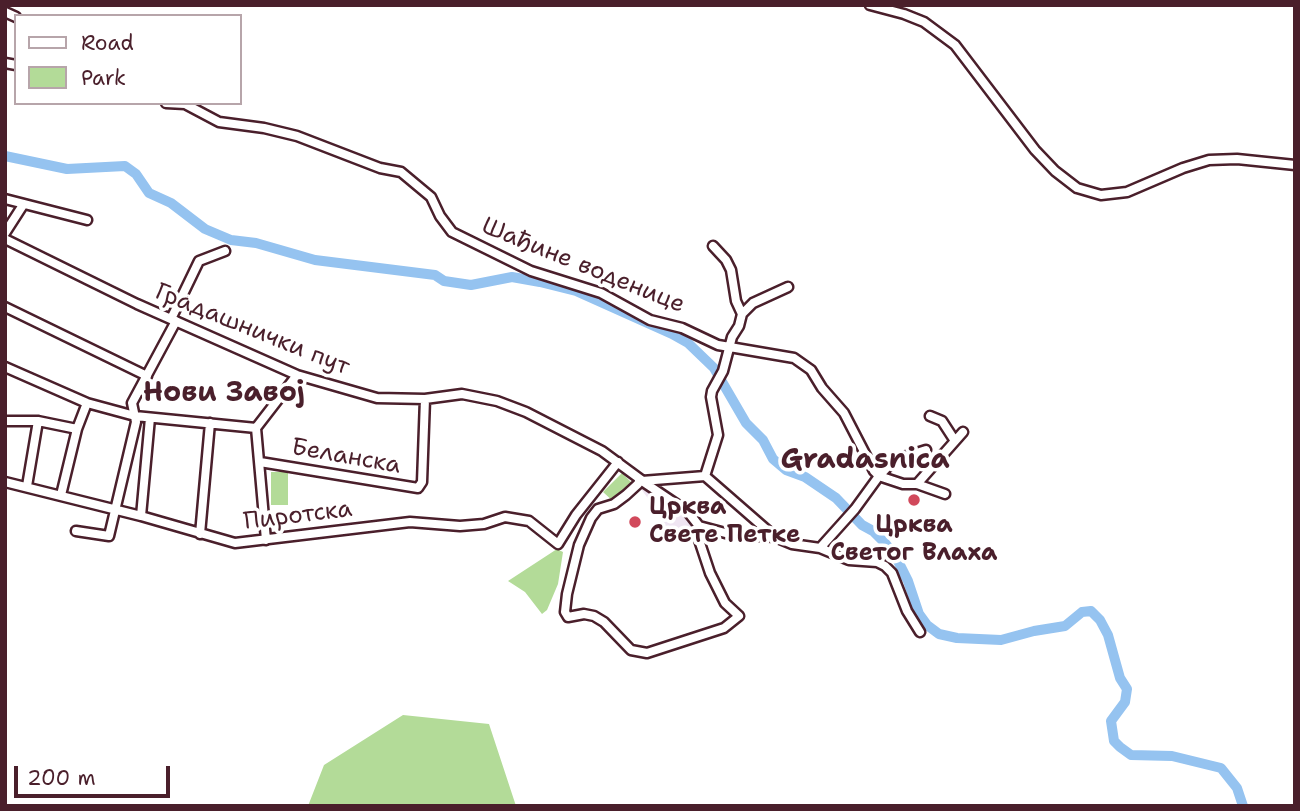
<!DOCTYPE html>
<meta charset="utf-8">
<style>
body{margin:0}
#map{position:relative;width:1300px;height:811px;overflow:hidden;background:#fff;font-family:"Shantell Sans",sans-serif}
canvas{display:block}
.frame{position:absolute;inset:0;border:7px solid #4a1f2b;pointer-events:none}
.legend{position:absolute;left:14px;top:14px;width:228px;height:91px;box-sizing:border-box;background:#fff;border:2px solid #b7a5aa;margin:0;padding:9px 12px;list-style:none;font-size:21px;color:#4a1f2b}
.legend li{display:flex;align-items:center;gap:14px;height:35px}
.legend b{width:35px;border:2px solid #b7a5aa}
.scale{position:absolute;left:14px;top:766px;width:156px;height:32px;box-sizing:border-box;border:4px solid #4a1f2b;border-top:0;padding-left:9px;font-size:21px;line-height:24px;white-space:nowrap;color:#4a1f2b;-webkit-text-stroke:5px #fff;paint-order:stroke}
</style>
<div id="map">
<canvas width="1300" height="811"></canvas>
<div class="frame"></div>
<ul class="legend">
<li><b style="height:9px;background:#fff"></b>Road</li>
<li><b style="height:19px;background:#b3db98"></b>Park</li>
</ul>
<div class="scale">200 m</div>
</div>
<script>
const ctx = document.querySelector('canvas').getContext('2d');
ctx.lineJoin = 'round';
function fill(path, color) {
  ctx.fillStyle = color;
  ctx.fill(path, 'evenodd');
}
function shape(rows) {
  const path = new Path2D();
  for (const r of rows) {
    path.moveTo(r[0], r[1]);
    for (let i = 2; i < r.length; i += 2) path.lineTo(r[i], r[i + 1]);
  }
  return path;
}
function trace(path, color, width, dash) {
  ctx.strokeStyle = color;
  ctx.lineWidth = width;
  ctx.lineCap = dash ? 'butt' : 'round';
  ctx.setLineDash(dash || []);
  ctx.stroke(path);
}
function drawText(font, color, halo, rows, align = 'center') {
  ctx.font = font + ' "Shantell Sans",sans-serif';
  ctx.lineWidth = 7;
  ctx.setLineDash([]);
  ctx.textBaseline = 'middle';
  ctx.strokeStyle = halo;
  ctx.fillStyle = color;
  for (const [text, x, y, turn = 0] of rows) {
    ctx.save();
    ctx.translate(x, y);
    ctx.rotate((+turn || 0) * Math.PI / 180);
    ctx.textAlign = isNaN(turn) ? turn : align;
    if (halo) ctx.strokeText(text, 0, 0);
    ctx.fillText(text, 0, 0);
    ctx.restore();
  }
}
const built = shape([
 [646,485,685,511,695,527,672,535,659,525,662,517,641,489]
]);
const green = shape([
 [271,472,288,472,288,505,271,505],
 [622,473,633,484,615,503,603,492],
 [557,549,563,552,558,584,547,610,542,614,525,592,508,581],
 [403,715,489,724,516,806,308,806,324,765]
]);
const river = shape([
 [5,156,67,169,125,166,136,174,149,193,171,203,205,229,231,240,256,243,315,260,435,275,444,281,471,285,512,277,540,282,576,291,672,334,688,343,714,368,746,423,763,440,773,459,786,470,805,477,836,498,862,525,873,531,885,543,896,557,908,581,919,614,927,625,939,634,957,638,1001,640,1034,631,1065,626,1082,612,1091,611,1100,620,1108,635,1120,678,1127,689,1125,702,1111,721,1114,741,1120,747,1131,755,1172,756,1221,768,1237,788,1243,806]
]);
const minor = shape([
 [870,5,904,14,924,22,955,45,1035,150,1055,171,1077,188,1101,195,1127,192,1183,168,1209,160,1237,159,1295,165],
 [5,12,16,17],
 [5,63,16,65],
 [166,103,185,104,219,122,264,128,297,136,380,168,401,172,431,197,440,216,452,232,531,271,601,293,650,320,682,328,718,345,794,358,811,370,822,388,844,413,874,471,879,476,903,484,917,484,945,494],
 [5,199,87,220],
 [5,233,23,205],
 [5,239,137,304,297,375,377,398,425,399,462,394,497,401,526,412,602,451,640,479],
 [713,246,726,260,731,270,736,301,742,314],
 [5,307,147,376],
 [171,319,199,261,225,251],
 [5,367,87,403,135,416,256,428],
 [930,416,942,421,955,441],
 [5,421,38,421,77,429],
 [260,462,418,488,422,482,425,399],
 [705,476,718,435,711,397,712,391,723,371,732,337,739,326,742,314,753,303,788,287],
 [640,479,638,484,626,495,614,504,598,509,591,518,579,545,567,594,565,612,568,617,584,614,594,616,604,622,631,650,647,653,724,628,739,616,725,603,710,573,698,537,699,526,688,512,642,481],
 [642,481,705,476,775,537,792,544,820,548,849,560,877,562,885,566,892,573,907,611,920,632],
 [5,482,141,516,235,543,410,522,460,526,484,524,505,517,529,521,558,544,576,515,618,462],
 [917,484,963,432],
 [27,486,38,421],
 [61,495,77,429,87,403],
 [141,516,150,418],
 [699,526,729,534,775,537],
 [76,531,109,536,136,422,132,403,176,321],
 [200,534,210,423],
 [266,540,256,428,297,375],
 [820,548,855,509,879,476,894,460,926,450]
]);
const markers = [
 [914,500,7,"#d1495b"],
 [635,522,7,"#d1495b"]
];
const streetNames = [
 ["Шађине воденице",583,266,22],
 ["Градашнички пут",252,330,22],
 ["Беланска",346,457,10],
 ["Пиротска",298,516,-7]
];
const poiNames = [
 ["Црква",649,508],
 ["Свете Петке",649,536],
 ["Црква",914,526,"center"],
 ["Светог Влаха",914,554,"center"]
];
const quarterNames = [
 ["Нови Завој",224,394],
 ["Gradasnica",865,461]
];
fill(built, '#efe5f2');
fill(green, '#b3db98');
trace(river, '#95c3f0', 10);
trace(minor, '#4a1f2b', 13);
trace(minor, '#fff', 8);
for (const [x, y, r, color] of markers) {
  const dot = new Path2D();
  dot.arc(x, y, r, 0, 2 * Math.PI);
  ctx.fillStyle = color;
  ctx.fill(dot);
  trace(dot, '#fff', 2.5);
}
drawText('24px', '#4a1f2b', '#fff', streetNames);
drawText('bold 24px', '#4a1f2b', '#fff', poiNames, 'left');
drawText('bold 28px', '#4a1f2b', '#fff', quarterNames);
</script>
